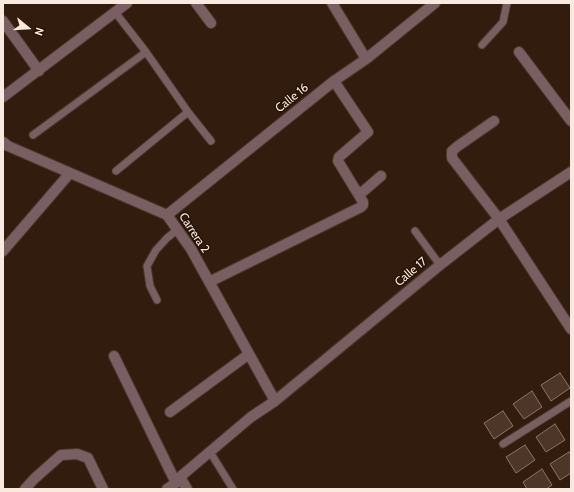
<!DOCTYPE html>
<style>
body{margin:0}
#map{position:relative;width:574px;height:492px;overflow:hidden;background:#311c0e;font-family:Cabin,sans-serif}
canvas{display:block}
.frame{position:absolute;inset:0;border:4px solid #f9eae1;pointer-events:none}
.north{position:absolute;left:8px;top:8px;width:40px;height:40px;-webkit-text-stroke:3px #271305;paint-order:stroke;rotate:108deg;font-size:11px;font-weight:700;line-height:16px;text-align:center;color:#f9eae1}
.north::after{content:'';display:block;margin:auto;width:14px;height:18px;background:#f9eae1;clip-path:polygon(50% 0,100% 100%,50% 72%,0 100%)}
</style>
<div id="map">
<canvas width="574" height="492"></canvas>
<div class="frame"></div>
<div class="north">N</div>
</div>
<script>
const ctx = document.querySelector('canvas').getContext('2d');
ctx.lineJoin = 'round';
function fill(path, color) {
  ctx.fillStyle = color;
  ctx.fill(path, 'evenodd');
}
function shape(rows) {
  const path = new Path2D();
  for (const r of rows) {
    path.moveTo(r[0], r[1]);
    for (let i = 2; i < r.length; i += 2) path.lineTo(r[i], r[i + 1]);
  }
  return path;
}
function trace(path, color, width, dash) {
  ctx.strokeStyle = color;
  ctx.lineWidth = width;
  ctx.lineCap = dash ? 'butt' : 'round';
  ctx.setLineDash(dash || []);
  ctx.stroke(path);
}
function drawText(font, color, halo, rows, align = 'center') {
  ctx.font = font + ' Cabin,sans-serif';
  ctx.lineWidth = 3;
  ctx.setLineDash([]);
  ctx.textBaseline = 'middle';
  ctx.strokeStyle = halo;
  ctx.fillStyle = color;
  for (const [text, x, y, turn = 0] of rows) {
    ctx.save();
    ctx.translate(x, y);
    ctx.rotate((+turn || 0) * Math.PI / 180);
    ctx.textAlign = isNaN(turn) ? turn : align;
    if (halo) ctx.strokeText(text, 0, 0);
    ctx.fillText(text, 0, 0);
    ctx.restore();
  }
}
const building = shape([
 [560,373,570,388,551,401,541,385,560,373],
 [532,391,542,407,524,419,513,404,532,391],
 [503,411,513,426,494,439,484,423,503,411],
 [555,424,565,440,546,452,536,437,555,424],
 [525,445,535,460,516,473,506,457,525,445],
 [569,452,571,455,571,473,560,480,550,464,569,452],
 [542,469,552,485,546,489,527,489,523,482,542,469]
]);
const service = shape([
 [115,12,146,52,188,112,211,141],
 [482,45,503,22,507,3],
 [33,135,146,52],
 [116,171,188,112],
 [415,231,440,265],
 [157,300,150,286,147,266,156,250,167,238,177,230],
 [503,444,571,401],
 [210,452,233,489]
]);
const minor = shape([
 [196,3,211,23],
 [332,3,366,59],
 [3,21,39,71],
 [519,52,571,121],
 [3,97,127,3],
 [494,121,458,146,452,151,452,158,499,219,571,329],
 [3,142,8,146,167,215,191,249,275,401],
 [359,195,381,176],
 [167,215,334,81,366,59,435,3],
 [3,251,70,173],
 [209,282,361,207,363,205,363,202,338,161,339,157,368,132,334,81],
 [114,356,176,483],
 [170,412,249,354],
 [180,477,187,489],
 [25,489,34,479,61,455,77,454,88,458,103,489],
 [167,489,176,483,180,477,251,417,275,401,440,265,499,219,571,172]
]);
const streetNames = [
 ["Calle 16",292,98,-39],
 ["Carrera 2",194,233,57],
 ["Calle 17",411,272,-40]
];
fill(building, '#4d3627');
trace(building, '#8f7564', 1);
trace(service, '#4d392c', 9);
trace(minor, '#4d392c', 12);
trace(service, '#795f61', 7);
trace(minor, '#795f61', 10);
drawText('12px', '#f9eae1', '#271305', streetNames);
</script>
